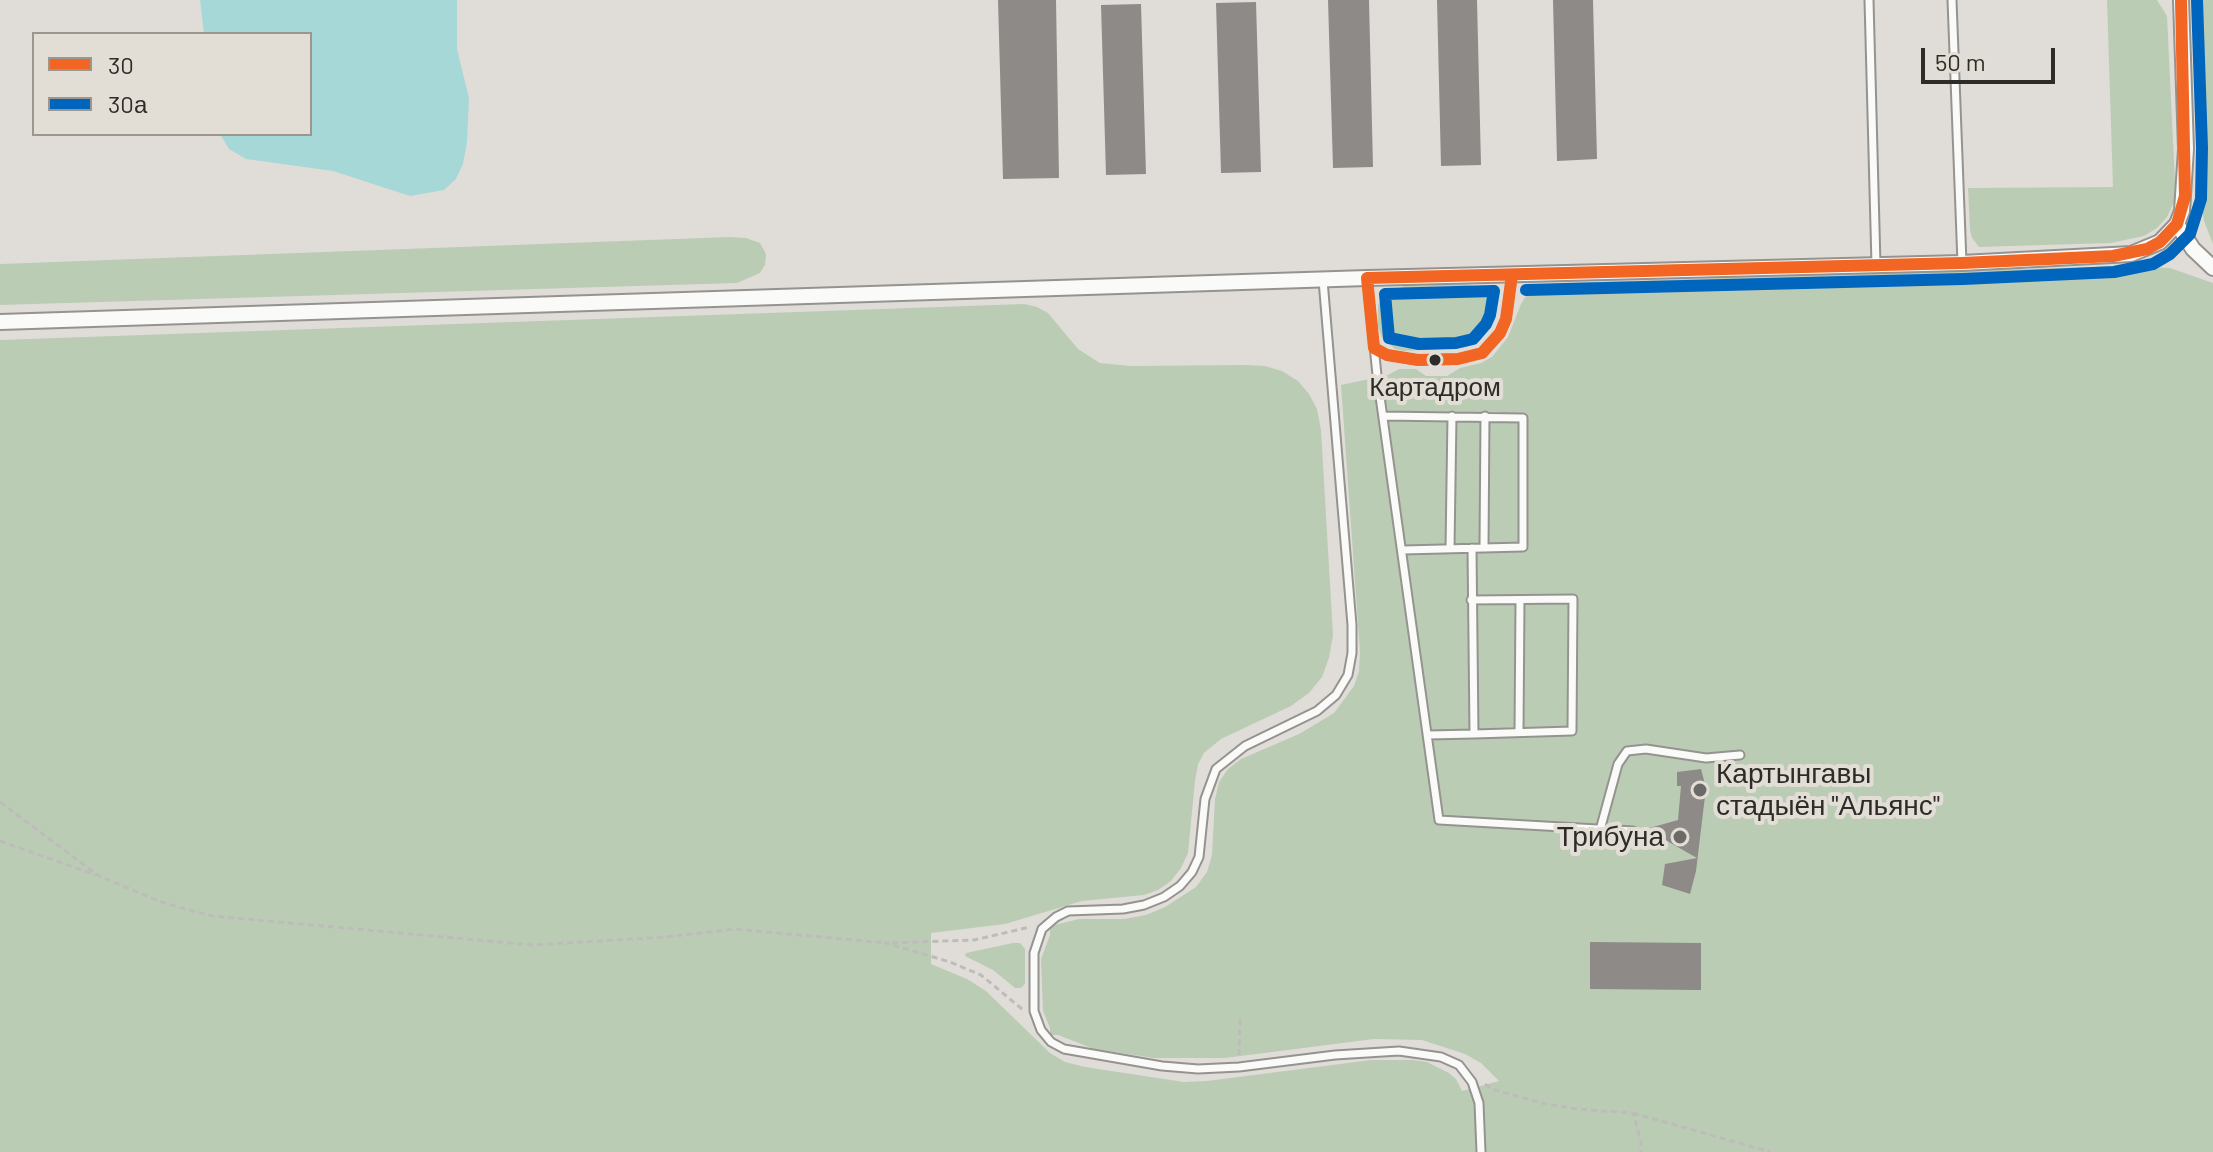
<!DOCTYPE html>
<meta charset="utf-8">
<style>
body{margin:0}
#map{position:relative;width:2213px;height:1152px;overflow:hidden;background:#e0ddd8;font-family:Barlow,sans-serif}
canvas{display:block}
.legend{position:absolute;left:32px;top:32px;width:280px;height:104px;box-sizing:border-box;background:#e3ded5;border:2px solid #9b9790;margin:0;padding:10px 14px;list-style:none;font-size:24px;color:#2e2c29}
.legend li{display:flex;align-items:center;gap:16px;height:40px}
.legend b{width:40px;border:2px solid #9b9790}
.scale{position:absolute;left:1921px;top:48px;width:134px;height:36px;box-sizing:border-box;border:4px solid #2e2c29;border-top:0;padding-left:10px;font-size:24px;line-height:28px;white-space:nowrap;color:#2e2c29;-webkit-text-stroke:6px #e3ded5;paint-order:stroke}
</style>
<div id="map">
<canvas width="2213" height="1152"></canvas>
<ul class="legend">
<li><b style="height:10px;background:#f26522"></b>30</li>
<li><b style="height:10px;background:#0065bd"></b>30а</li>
</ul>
<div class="scale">50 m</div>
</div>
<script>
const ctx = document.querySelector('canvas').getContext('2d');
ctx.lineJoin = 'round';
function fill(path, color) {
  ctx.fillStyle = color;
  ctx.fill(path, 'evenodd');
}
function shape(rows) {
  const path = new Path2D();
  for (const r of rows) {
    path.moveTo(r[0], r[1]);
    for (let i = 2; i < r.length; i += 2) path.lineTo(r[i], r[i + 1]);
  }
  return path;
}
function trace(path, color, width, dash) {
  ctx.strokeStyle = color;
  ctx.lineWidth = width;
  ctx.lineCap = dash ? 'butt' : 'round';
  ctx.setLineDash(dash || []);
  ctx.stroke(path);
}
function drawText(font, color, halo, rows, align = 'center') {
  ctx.font = font + ' Barlow,sans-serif';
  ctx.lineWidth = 8;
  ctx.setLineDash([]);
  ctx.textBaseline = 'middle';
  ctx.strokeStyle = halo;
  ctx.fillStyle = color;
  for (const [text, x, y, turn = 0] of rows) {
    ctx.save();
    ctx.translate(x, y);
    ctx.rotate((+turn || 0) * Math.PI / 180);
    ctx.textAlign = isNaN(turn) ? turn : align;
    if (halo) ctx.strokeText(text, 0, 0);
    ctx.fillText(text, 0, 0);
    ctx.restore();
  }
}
const green = shape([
 [2107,0,2157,0,2167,16,2175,182,2174,202,2167,217,2157,228,2144,236,2111,243,1979,247,1972,238,1970,230,1968,188,2113,187],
 [2194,0,2213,0,2213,244,2204,221,2201,202],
 [730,237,746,238,760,243,766,254,765,265,760,273,737,283,0,305,0,264],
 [2127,266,2170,268,2213,283,2213,1152,0,1152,0,340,1024,304,1037,307,1048,313,1078,349,1100,363,1131,366,1245,365,1265,366,1282,371,1298,381,1309,394,1317,409,1321,430,1333,635,1329,658,1322,677,1309,693,1291,706,1221,739,1204,753,1198,764,1195,781,1188,853,1181,868,1171,881,1158,890,1144,895,1082,901,1005,924,931,933,931,964,967,979,986,991,1050,1053,1065,1062,1085,1067,1184,1082,1207,1081,1371,1060,1413,1060,1427,1062,1449,1073,1456,1079,1462,1091,1499,1081,1481,1063,1465,1054,1422,1040,1374,1039,1225,1058,1154,1058,1094,1049,1058,1035,1050,1035,1050,1028,1043,1011,1041,959,1050,935,1050,926,1079,919,1124,919,1146,915,1165,907,1196,887,1207,872,1212,855,1215,799,1219,782,1228,769,1241,759,1299,734,1334,713,1354,686,1359,671,1360,652,1341,385,1388,375,1399,369,1416,369,1426,376,1447,376,1460,368,1481,363,1492,357,1508,337,1521,304,1526,296,1535,289,1556,283],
 [1466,284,1483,289,1493,305,1491,323,1481,339,1472,345,1461,348,1404,351,1395,349,1382,338,1378,327,1378,305,1388,292,1405,286],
 [1013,943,1020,943,1025,949,1025,984,1021,988,1015,988,993,970,965,956,966,953]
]);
const water = shape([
 [200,0,457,0,457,49,469,98,467,142,463,164,456,179,444,190,410,196,333,171,246,159,229,149,220,134,310,134,310,34,204,34]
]);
const building = shape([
 [998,0,1056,0,1059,178,1003,179],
 [1328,0,1369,0,1373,167,1333,168],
 [1437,0,1477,0,1481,165,1441,166],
 [1553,0,1593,0,1597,159,1557,161],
 [1256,2,1261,172,1221,173,1216,3],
 [1141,4,1146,174,1106,175,1101,5],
 [1701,769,1706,788,1696,871,1690,894,1662,885,1665,864,1697,858,1646,829,1678,820,1681,786,1677,786,1677,772],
 [1590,942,1701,943,1701,990,1590,989]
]);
const path = shape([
 [0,802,99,876,164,903,212,916,532,945,666,937,735,929,886,943],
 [0,841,96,875],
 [1022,1009,981,975,950,962,886,943,974,940,1030,927],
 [1239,1055,1240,1019],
 [1485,1084,1492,1089,1541,1103,1577,1109,1633,1113,1641,1142,1641,1152],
 [1633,1113,1771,1152]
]);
const service = shape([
 [1869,0,1876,265],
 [1952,0,1962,263],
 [1367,278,1377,375,1439,820,1633,831],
 [1323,280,1352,625,1352,653,1348,675,1336,695,1317,711,1245,746,1216,769,1205,799,1199,857,1192,872,1180,886,1164,897,1144,905,1123,909,1068,911,1056,917,1042,929,1034,953,1034,1011,1041,1030,1051,1042,1064,1049,1162,1066,1198,1069,1239,1067,1335,1055,1399,1051,1441,1057,1459,1065,1472,1082,1479,1103,1481,1152],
 [1374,348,1387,355,1418,360,1458,359,1482,353,1500,333,1506,319,1512,275],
 [1383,416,1523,418,1523,547,1403,550],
 [1484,547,1485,416],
 [1450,548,1452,416],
 [1471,600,1573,599,1572,731,1474,734],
 [1519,732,1520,600],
 [1428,735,1474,734,1472,548],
 [1600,830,1618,764,1627,751,1646,749,1706,758,1740,755]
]);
const minor = shape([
 [2177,224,2193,249,2213,268],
 [0,322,1367,278,1962,263,2131,254,2160,242,2177,224,2182,211,2186,149,2181,0]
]);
const bus1 = shape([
 [1512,275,1506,319,1500,333,1482,353,1458,359,1418,360,1387,355,1374,348,1367,278,1962,263,2113,256,2147,249,2160,242,2177,224,2185,196,2181,0]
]);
const bus2 = shape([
 [1526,290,1963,279,2114,272,2153,264,2170,254,2190,234,2201,199,2202,148,2197,0],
 [1494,291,1490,315,1486,324,1473,339,1456,343,1419,344,1389,338,1385,294,1494,291]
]);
const markers = [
 [1435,360,7,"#2e2c29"],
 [1700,790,8,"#6c6a66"],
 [1680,837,8,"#6c6a66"]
];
const busNames = [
 ["Картадром",1435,387]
];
const poiNames = [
 ["Картынгавы",1716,774],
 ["стадыён \"Альянс\"",1716,806],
 ["Трибуна",1664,837,"right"]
];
fill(green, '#bbccb5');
fill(water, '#a7d8d8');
fill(building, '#8e8a87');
trace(service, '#95938f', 11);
trace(minor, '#95938f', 18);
trace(path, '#bebcba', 3, [6, 4]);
trace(service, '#fafaf9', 7);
trace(minor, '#fafaf9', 14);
trace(bus1, '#f26522', 12);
trace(bus2, '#0065bd', 12);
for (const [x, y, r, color] of markers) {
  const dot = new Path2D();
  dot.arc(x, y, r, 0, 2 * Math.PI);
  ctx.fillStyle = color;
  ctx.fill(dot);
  trace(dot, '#e3ded5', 3);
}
drawText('26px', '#2e2c29', '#e3ded5', busNames);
drawText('28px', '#2e2c29', '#e3ded5', poiNames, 'left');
</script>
